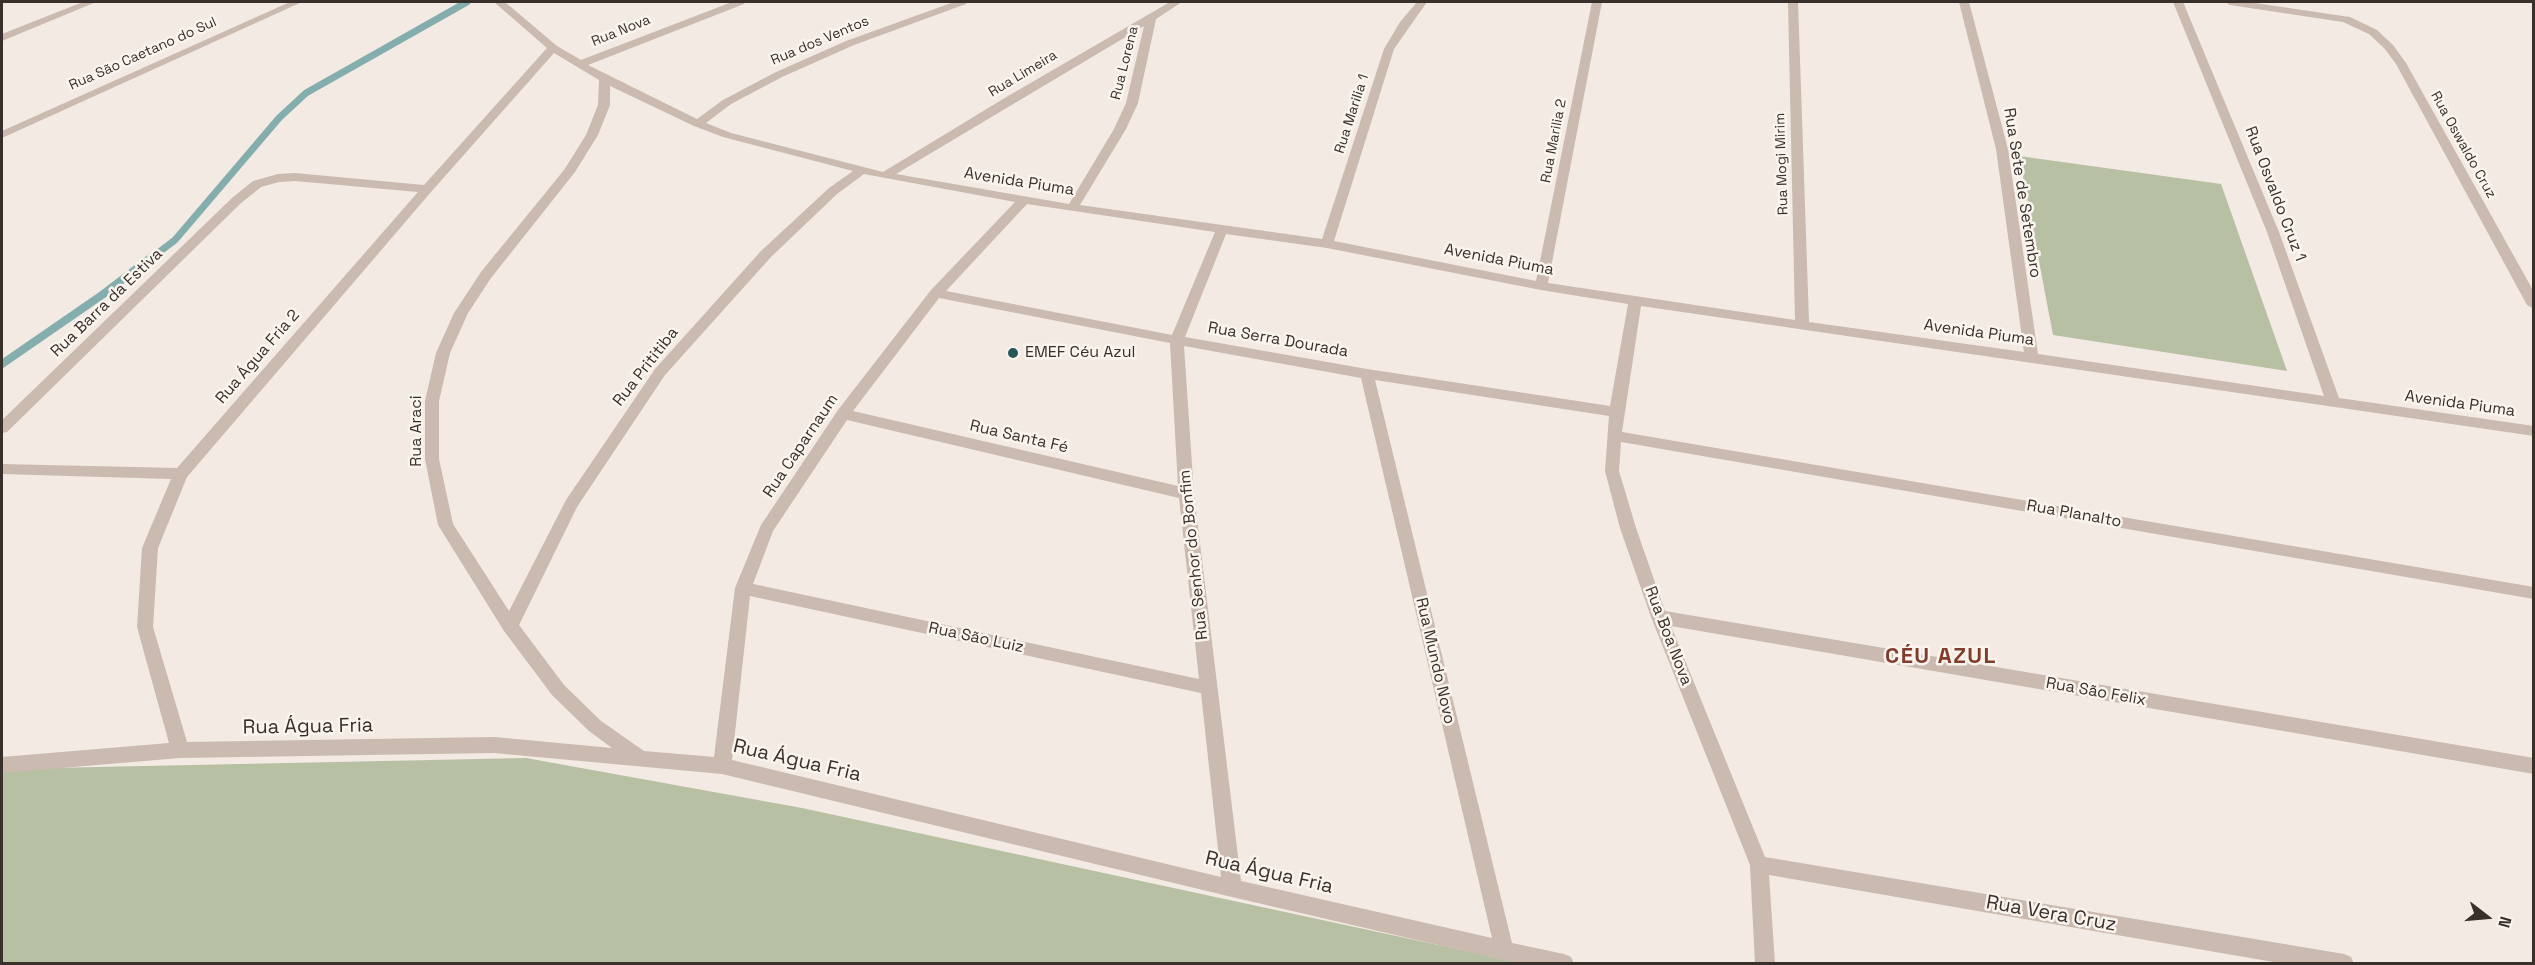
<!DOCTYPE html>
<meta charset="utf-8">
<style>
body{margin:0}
#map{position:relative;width:2535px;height:965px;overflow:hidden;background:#f2eae3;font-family:"Space Grotesk",sans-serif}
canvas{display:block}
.frame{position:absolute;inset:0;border:3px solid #39302c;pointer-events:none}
.north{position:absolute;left:2457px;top:887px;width:60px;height:60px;-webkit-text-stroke:4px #faf4ef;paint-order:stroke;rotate:106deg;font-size:16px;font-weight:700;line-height:24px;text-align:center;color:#39302c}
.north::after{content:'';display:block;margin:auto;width:21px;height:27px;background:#39302c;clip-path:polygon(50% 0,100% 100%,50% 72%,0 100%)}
</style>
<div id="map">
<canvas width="2535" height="965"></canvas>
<div class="frame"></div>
<div class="north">N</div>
</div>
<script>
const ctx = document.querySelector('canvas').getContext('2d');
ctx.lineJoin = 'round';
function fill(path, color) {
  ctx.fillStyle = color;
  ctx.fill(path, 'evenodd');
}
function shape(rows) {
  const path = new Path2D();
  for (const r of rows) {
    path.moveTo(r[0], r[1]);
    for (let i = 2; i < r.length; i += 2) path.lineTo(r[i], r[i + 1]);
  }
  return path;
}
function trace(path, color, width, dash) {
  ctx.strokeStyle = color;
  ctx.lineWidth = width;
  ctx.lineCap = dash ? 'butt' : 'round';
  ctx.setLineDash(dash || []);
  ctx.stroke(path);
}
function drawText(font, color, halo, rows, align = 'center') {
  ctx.font = font + ' "Space Grotesk",sans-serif';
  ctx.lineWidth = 5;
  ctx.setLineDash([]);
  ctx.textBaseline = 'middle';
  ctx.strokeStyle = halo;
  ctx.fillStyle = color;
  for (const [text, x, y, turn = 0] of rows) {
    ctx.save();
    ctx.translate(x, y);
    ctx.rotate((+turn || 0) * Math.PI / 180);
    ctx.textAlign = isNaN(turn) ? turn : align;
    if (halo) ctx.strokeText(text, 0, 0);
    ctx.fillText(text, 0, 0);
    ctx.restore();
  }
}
const green = shape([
 [2019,156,2221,184,2287,371,2053,335],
 [526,758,802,808,1522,963,2,963,2,769]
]);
const streamFar1 = shape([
 [154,256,175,240,279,118,306,93,467,2]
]);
const stream = shape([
 [2,364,102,295,156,254]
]);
const minor = shape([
 [83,2,96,2,2,41,2,34,83,2],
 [290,2,302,2,2,138,2,131,290,2],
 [494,2,505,2,557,46,581,60,732,2,745,2,744,4,588,65,697,119,723,100,774,73,846,41,954,2,967,2,966,4,854,45,782,77,731,104,706,123,731,133,883,172,1003,99,1170,2,1182,2,1156,19,1138,103,1126,129,1080,205,1322,239,1384,49,1400,22,1417,2,1427,2,1394,49,1334,241,1536,281,1592,2,1602,2,1548,283,1795,320,1788,2,1798,2,1809,322,2024,352,1996,149,1959,2,1969,2,2008,149,2038,354,2324,396,2267,232,2173,2,2183,2,2279,232,2339,398,2534,426,2534,436,1641,306,1622,432,2534,587,2534,599,1621,442,1619,471,1636,528,1665,611,2534,758,2534,774,1671,626,1765,857,2344,954,2351,957,2354,964,2285,964,1769,875,1775,964,1755,964,1750,865,1651,617,1620,528,1605,471,1609,416,1375,380,1512,943,1564,954,1571,957,1574,964,1520,964,1232,897,722,774,494,753,180,758,2,773,2,757,169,743,137,627,142,548,171,479,2,474,2,464,177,468,418,192,295,181,279,182,261,187,240,204,7,432,2,433,2,420,232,198,253,181,278,174,295,173,424,185,547,48,494,2],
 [1144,26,1126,103,1114,129,1069,204,896,174,1144,26],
 [554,53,599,80,598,105,586,135,564,170,481,272,454,313,436,353,425,401,425,459,438,525,504,631,552,695,589,731,612,748,494,737,187,742,153,627,158,548,187,477,431,192,554,53],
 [610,86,694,126,723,137,853,171,829,188,761,251,655,369,566,500,509,611,453,524,439,459,439,401,450,353,468,313,491,278,575,172,598,135,610,105,610,86],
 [864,174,1015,202,931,290,838,410,761,525,735,588,714,757,644,751,601,721,564,685,519,625,577,507,665,375,771,257,837,194,864,174],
 [1027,204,1215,232,1172,335,946,291,1027,204],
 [1226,234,1327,248,1541,290,1628,304,1610,406,1367,369,1185,337,1226,234],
 [939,298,1170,343,1178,486,853,411,939,298],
 [1184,346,1361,378,1492,938,1241,881,1194,494,1184,346],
 [847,420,1179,498,1199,679,753,584,773,531,847,420],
 [750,596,1201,693,1221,877,732,760,750,596],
 [2225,2,2248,2,2350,17,2377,30,2393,45,2406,63,2534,292,2534,309,2527,305,2396,64,2385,49,2369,34,2343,22,2230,5,2225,2]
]);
const markers = [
 [1013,353,6,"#255758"]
];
const farStreetnames = [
 ["Rua Nova",621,31,-22],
 ["Rua dos Ventos",820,41,-23],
 ["Rua São Caetano do Sul",143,54,-24],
 ["Rua Lorena",1125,63,-76],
 ["Rua Limeira",1023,74,-31],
 ["Rua Marilia 1",1352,114,-72],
 ["Rua Marilia 2",1554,141,-79],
 ["Rua Oswaldo Cruz",2463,145,61],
 ["Rua Mogi Mirim",1782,164,-92]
];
const streetNames = [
 ["Avenida Piuma",1019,182,9],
 ["Rua Sete de Setembro",2022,193,81],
 ["Rua Osvaldo Cruz 1",2275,194,69],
 ["Avenida Piuma",1499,260,11],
 ["Rua Barra da Estiva",107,303,-44],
 ["Avenida Piuma",1979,333,8],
 ["Rua Serra Dourada",1278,340,10],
 ["Rua Água Fria 2",258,357,-49],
 ["Rua Prititiba",646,367,-52],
 ["Avenida Piuma",2460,404,8],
 ["Rua Araci",417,431,-90],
 ["Rua Santa Fé",1019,437,13],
 ["Rua Caparnaum",801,446,-56],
 ["Rua Planalto",2074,514,10],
 ["Rua Senhor do Bonfim",1194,555,-96],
 ["Rua Boa Nova",1668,636,69],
 ["Rua São Luiz",976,638,12],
 ["Rua Mundo Novo",1435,661,77],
 ["Rua São Felix",2096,692,10]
];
const poiNames = [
 ["EMEF Céu Azul",1025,353]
];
const nearStreetnames = [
 ["Rua Água Fria",308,727,-1],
 ["Rua Água Fria",797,761,13],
 ["Rua Água Fria",1269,873,13],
 ["Rua Vera Cruz",2051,914,10]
];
const districtNames = [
 ["CÉU AZUL",1941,657]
];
fill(green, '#b8c0a3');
trace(streamFar1, '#84adad', 7);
trace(stream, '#84adad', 8);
fill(minor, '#cabaaf');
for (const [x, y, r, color] of markers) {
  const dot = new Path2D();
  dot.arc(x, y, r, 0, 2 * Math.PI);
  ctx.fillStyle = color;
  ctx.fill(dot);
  trace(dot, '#faf4ef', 2);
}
drawText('14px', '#39302c', '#faf4ef', farStreetnames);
drawText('16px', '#39302c', '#faf4ef', streetNames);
drawText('16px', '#39302c', '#faf4ef', poiNames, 'left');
drawText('20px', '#39302c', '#faf4ef', nearStreetnames);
ctx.letterSpacing = '1.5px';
drawText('bold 22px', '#813d2c', '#faf4ef', districtNames);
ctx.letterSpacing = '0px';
</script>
